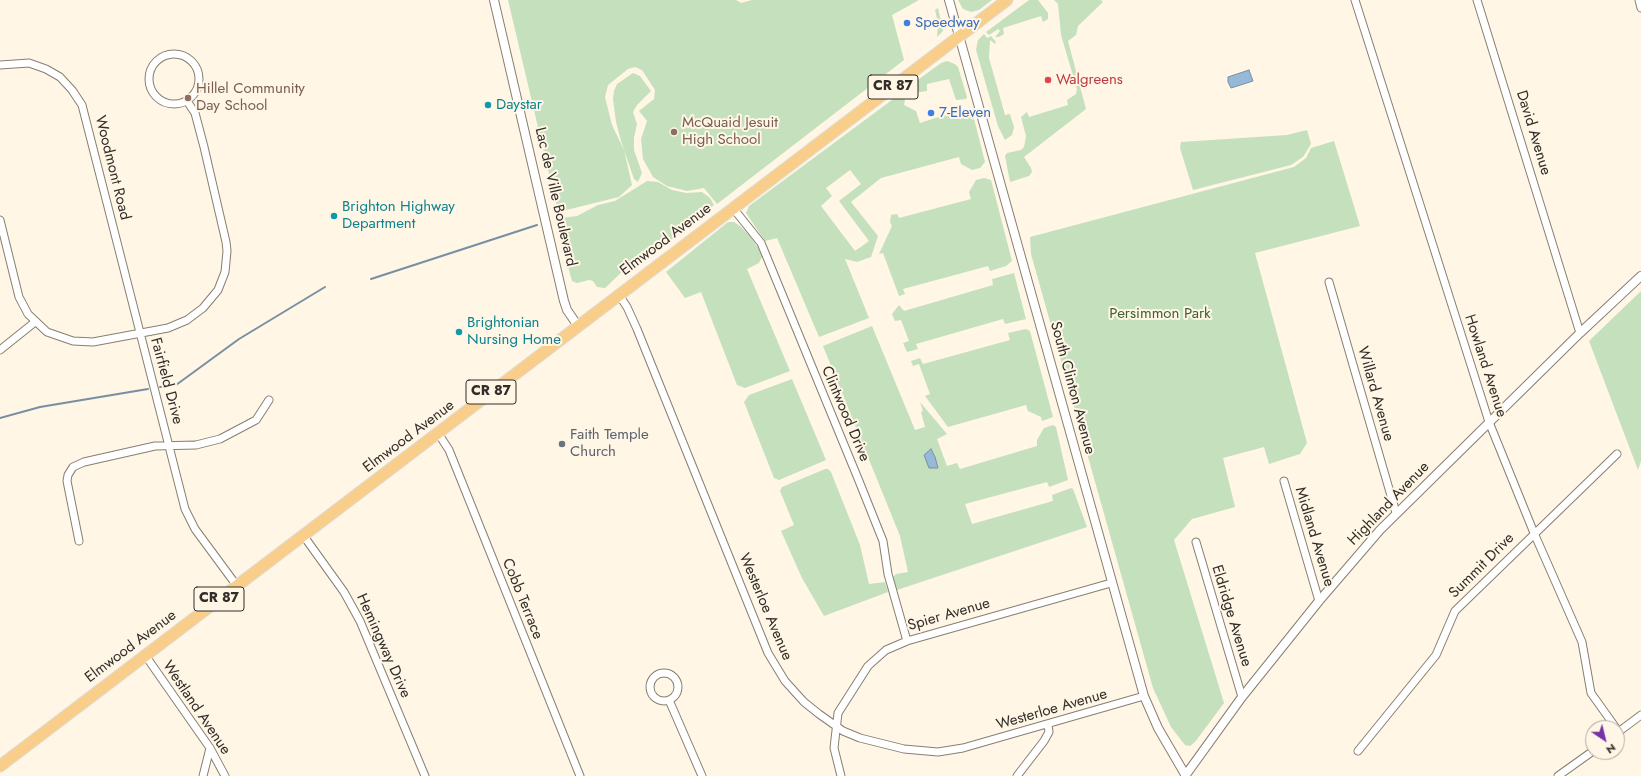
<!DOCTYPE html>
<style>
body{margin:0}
#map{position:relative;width:1641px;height:776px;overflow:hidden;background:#fff6e6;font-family:Jost,sans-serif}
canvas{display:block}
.north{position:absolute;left:1585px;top:720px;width:40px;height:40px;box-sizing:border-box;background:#fff6e6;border:1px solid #ada69a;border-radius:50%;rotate:145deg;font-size:11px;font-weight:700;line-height:16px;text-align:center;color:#312d28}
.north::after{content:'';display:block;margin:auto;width:14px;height:18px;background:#7732a5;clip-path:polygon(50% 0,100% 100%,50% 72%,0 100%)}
</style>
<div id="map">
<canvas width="1641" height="776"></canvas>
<div class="north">N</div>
</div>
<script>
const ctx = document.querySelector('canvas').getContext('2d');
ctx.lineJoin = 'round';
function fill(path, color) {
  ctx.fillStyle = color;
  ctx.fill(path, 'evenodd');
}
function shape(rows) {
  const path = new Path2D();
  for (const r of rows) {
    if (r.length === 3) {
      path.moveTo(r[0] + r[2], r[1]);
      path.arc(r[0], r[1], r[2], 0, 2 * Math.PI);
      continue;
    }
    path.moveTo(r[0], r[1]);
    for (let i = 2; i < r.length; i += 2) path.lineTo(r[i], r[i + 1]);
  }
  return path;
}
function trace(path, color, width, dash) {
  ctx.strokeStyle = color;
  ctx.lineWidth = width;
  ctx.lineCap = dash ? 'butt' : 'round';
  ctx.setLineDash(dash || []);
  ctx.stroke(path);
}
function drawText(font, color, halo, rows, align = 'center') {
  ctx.font = font + ' Jost,sans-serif';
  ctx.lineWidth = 4;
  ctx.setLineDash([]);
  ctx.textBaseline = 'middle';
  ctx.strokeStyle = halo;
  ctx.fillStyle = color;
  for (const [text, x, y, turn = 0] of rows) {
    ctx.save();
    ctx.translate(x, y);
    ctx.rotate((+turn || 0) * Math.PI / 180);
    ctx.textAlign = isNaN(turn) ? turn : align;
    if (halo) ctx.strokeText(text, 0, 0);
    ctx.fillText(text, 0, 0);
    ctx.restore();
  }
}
const green = shape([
 [508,0,736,0,741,3,752,0,919,0,892,15,904,60,717,204,704,188,687,191,667,186,653,177,643,159,641,139,647,121,639,111,654,99,655,90,642,70,635,67,628,69,608,85,605,97,612,125,624,150,632,185,619,197,558,212],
 [958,0,992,0,979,10,971,12,963,9],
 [1029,0,1038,0,1048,13,1048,19,1043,22,1041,16,1003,28,1004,34,999,37,995,37,1000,31,998,29,989,35,986,32],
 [1054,0,1101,0,1103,2,1078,26,1076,35,1068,41,1086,109,1024,157,1031,168,1032,172,1029,176,1010,182,1005,156,1007,153,1021,150,1024,147,1026,136,1021,117,1027,112,1029,117,1068,105,1067,100,1076,94,1077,89,1061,35,1058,4],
 [938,8,943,31,937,37,938,23,935,10],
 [984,34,987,38,991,36,996,42,995,44,990,40,989,58,1005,115,1010,114,1014,127,1012,135,1005,140,998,126,976,50,978,40],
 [947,61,955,64,958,67,967,97,966,99,956,100,949,79,927,84,927,91,914,93,912,92,911,85,941,63],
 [633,73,640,76,651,91,637,105,633,112,637,124,634,138,634,150,642,173,638,182,634,179,621,141,616,122,613,99,614,91,617,84],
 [900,94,905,100,904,105,916,111,920,123,957,111,966,110,972,111,985,162,980,168,972,170,961,164,959,157,881,178,851,202,878,236,871,257,857,262,845,259,869,318,819,337,777,238,765,241,746,213,749,206],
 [850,170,861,184,839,201,869,241,855,251,821,206,832,196,826,188],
 [1307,130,1311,144,1303,157,1291,165,1193,190,1180,148,1181,142,1287,135],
 [1334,141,1360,226,1255,253,1307,443,1300,454,1269,464,1264,447,1223,458,1235,507,1192,519,1174,540,1224,703,1195,742,1190,746,1185,745,1171,727,1153,688,1031,254,1030,237,1294,167,1306,158,1311,148],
 [984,178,991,180,1012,261,1006,266,990,271,988,266,903,289,905,294,899,296,883,253,879,254,892,226,890,222,891,215,897,214,899,218,971,199,969,192,976,180],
 [647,181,658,182,672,190,686,193,702,192,710,198,714,205,695,221,685,223,688,227,655,252,653,250,650,255,638,260,624,270,605,288,597,287,593,281,589,280,577,283,572,281,559,234,559,221,561,218,577,216,598,205,615,201],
 [728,222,734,222,740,226,750,236,763,255,759,263,747,269,790,371,745,388,737,385,701,292,685,298,666,272],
 [1014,273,1026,319,1005,324,1003,319,916,344,918,349,907,352,903,343,909,341,901,320,895,321,892,314,899,305,904,311,993,285,992,279],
 [1641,291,1641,461,1638,470,1589,341],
 [872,326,915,430,925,427,921,412,923,411,920,402,947,434,937,439,947,466,957,463,960,469,1037,446,1037,440,1044,428,1053,425,1056,427,1068,480,1049,487,1047,482,965,504,972,524,1053,501,1052,495,1071,488,1073,489,1087,527,897,590,893,577,896,574,908,572,900,536,823,346],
 [1026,329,1030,331,1053,417,1042,421,1041,417,1028,411,1026,405,948,427,925,396,930,394,919,364,913,366,911,361,920,358,923,364,1010,340,1008,333],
 [792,379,826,460,779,480,774,478,744,402,749,395],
 [825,469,828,469,831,472,860,545,869,584,885,582,888,592,824,616,802,578,781,531,794,525,780,491,782,487]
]);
const water = shape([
 [1249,70,1253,81,1231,88,1228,82,1228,77,1249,70],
 [931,449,935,457,938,468,929,468,924,455,931,449]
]);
const stream = shape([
 [371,279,537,225],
 [160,387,176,385,239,339,325,287],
 [0,418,40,407,148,389]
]);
const minor = shape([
 [1355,0,1489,422,1534,533,1582,642,1591,693,1616,728],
 [1477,0,1580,333],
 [1639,0,1641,8],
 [174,79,25],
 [0,65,29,63,46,69,60,77,72,90,82,105,185,509,195,529,237,586],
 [733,208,761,243,859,481,883,541,888,574,907,641],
 [0,220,19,297,28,314,47,332,73,341,93,342,168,328,187,320,203,308,218,290,225,272,227,251,226,242,204,147,195,113,187,101],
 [1329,282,1396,513],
 [619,295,627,307,637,329,768,653,785,681,804,702,819,714,843,731,860,738,904,749,938,752,963,748,1144,696],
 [0,350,35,322],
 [438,433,449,450,580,776],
 [1284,481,1319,601],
 [303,535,344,592,360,621,425,776],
 [79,541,67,481,68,475,73,467,84,462,155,446,196,445,220,439,256,420,269,400],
 [1196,542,1242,697],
 [145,655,210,748,225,776],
 [664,687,14],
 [669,700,702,776],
 [1617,733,1641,715],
 [1358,751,1436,655,1455,611,1617,454],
 [203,776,210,748],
 [841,776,834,748,838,713,868,666,886,650,907,641,1111,583],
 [1017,776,1044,741,1049,732,1048,725],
 [1558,776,1593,751]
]);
const tertiary = shape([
 [494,0,564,301,567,310,578,326],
 [949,0,1144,696,1158,728,1186,776],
 [1185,776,1242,697,1319,601,1380,530,1580,333,1641,276]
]);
const primary = shape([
 [0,766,1007,0]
]);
const markers = [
 [907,23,4,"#3f7fe0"],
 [1048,80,4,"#e0444e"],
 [188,98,4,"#8d6e63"],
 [488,105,4,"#0f9aa8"],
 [931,113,4,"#3f7fe0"],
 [674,132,4,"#8d6e63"],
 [334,216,4,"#0f9aa8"],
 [459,332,4,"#0f9aa8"],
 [562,444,4,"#6b7280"]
];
const shields = [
 [893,87,50],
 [491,392,50],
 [219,599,50]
];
const shieldNames = [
 ["CR 87",893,87],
 ["CR 87",491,392],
 ["CR 87",219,599]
];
const shopNames = [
 ["Speedway",915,23],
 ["7-Eleven",939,113]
];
const healthNames = [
 ["Walgreens",1056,80]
];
const educationNames = [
 ["Hillel Community",196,89],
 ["Day School",196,106],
 ["McQuaid Jesuit",682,123],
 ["High School",682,140]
];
const cultureNames = [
 ["Daystar",496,105],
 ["Brighton Highway",342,207],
 ["Department",342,224],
 ["Brightonian",467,323],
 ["Nursing Home",467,340]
];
const streetNames = [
 ["David Avenue",1533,133,73],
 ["Woodmont Road",112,168,76],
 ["Lac de Ville Boulevard",555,197,77],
 ["Elmwood Avenue",666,240,-37],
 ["Howland Avenue",1485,366,72],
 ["Fairfield Drive",166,381,75],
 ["South Clinton Avenue",1072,388,75],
 ["Willard Avenue",1375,394,74],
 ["Clintwood Drive",845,414,67],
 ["Elmwood Avenue",409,437,-37],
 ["Highland Avenue",1389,504,-46],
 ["Midland Avenue",1314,537,73],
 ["Summit Drive",1482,566,-45],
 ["Cobb Terrace",522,599,68],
 ["Westerloe Avenue",765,607,67],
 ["Spier Avenue",949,615,-16],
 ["Eldridge Avenue",1231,616,73],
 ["Hemingway Drive",383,646,66],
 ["Elmwood Avenue",131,647,-37],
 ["Westland Avenue",196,708,56],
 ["Westerloe Avenue",1052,710,-16]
];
const parkNames = [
 ["Persimmon Park",1160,314]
];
const worshipNames = [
 ["Faith Temple",570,435],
 ["Church",570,452]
];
fill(green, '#c5e0bd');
fill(water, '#97b9d8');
trace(water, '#788fa3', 1);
trace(stream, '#788fa3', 2);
trace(minor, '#877f71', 9);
trace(tertiary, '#877f71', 10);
trace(primary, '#dedddd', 13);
trace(minor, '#fff', 7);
trace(tertiary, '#fff', 8);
trace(primary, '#f9ce8a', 11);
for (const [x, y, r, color] of markers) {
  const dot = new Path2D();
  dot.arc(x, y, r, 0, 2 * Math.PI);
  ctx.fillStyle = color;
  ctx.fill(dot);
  trace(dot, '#fff6e6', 1.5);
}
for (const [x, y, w] of shields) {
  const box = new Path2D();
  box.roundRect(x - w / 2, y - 12, w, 24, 3);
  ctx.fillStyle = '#fff6e6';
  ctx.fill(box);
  trace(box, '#312d28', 1);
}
drawText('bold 14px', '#312d28', null, shieldNames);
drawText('15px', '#366cbe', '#fff6e6', shopNames, 'left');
drawText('15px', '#be3a42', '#fff6e6', healthNames, 'left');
drawText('15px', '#785e54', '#fff6e6', educationNames, 'left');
drawText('15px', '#0d838f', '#fff6e6', cultureNames, 'left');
drawText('15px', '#312d28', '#fff6e6', streetNames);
drawText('15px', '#3d6331', '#fff6e6', parkNames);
drawText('15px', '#5b616d', '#fff6e6', worshipNames, 'left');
</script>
